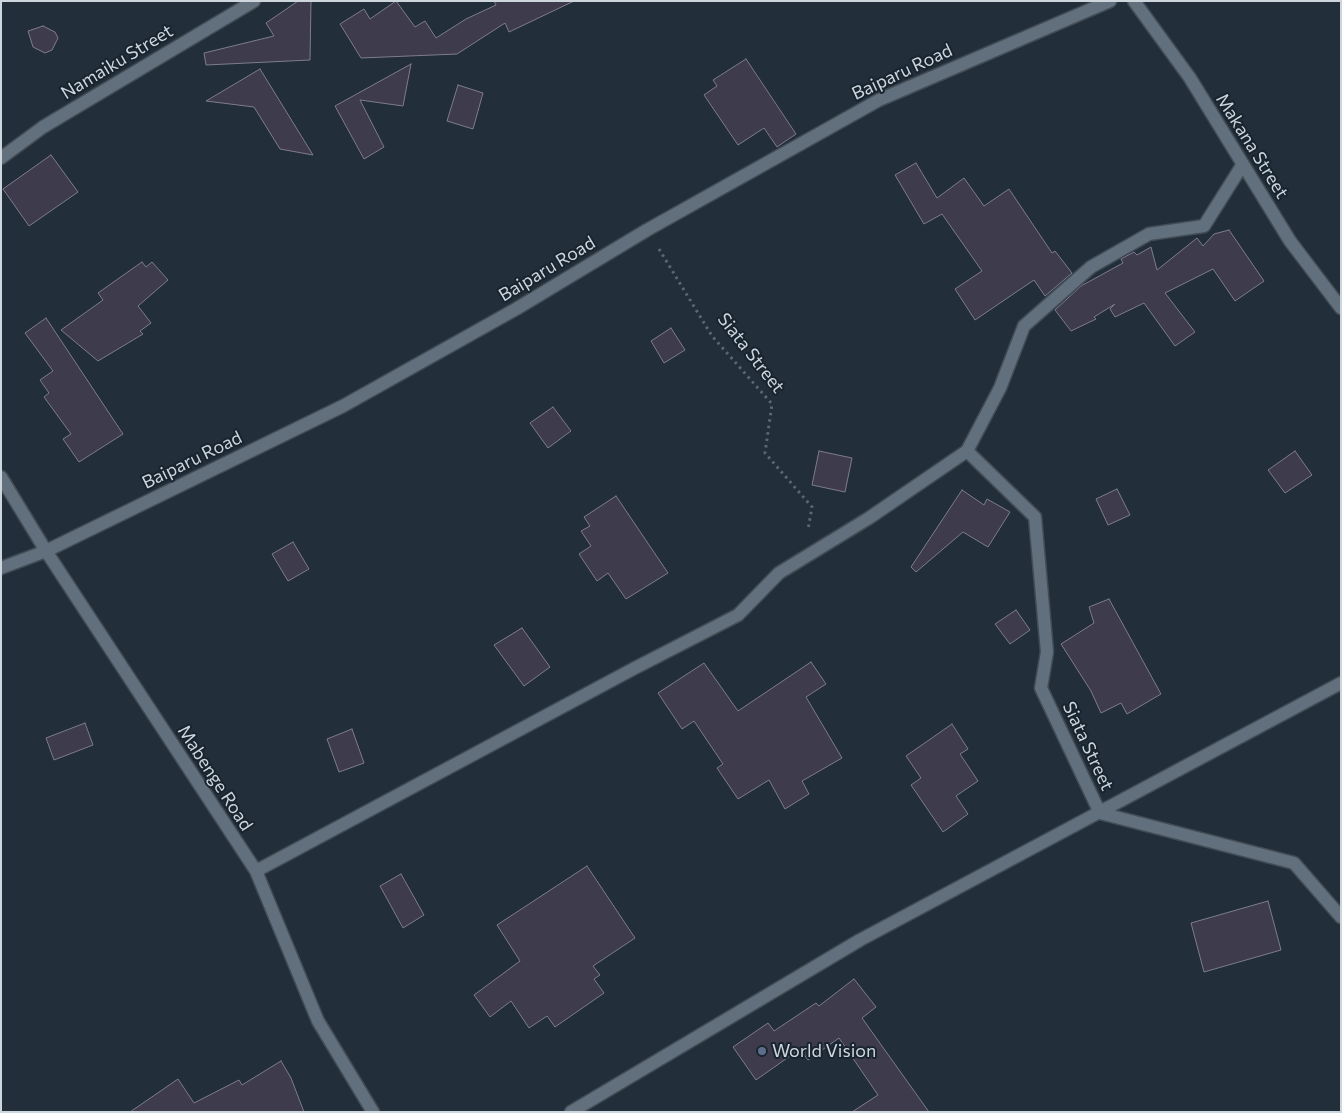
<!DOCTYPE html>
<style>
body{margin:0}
#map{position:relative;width:1342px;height:1113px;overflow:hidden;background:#222e39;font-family:Commissioner,sans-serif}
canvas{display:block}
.frame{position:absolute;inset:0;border:2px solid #ced6dd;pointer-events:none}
</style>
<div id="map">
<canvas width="1342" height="1113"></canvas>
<div class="frame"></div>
</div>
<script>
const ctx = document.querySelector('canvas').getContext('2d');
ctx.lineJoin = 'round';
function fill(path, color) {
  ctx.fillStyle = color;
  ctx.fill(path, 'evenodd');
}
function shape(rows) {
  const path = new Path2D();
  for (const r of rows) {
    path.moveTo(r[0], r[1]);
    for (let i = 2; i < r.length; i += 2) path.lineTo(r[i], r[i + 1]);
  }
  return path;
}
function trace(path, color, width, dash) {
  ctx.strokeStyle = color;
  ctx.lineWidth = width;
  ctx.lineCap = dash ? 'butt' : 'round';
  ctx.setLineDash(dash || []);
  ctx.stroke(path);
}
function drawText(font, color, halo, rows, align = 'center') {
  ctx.font = font + ' Commissioner,sans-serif';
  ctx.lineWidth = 4;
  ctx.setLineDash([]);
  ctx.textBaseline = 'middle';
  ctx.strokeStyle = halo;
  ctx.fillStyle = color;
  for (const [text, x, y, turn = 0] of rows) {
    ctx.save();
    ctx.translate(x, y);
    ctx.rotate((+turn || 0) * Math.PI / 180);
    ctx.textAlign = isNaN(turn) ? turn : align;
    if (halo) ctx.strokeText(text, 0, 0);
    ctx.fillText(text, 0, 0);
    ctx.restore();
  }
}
const building = shape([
 [298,1,311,1,310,60,206,65,204,53,274,36,266,23,298,1],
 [396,1,415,27,425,21,436,38,466,19,496,5,494,1,574,1,509,32,505,23,457,54,361,58,340,24,364,9,370,19,396,1],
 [43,26,55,32,58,38,52,50,45,53,33,47,28,31,43,26],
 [746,59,796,134,777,147,764,128,738,145,704,95,717,86,713,80,746,59],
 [411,64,403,106,360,100,384,147,364,159,335,106,411,64],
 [260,69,313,155,280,149,254,107,206,101,260,69],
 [458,85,483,93,473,129,447,121,458,85],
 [51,155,78,192,29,226,3,189,51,155],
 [916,163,937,198,964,178,984,206,1009,189,1052,253,1055,251,1072,273,1045,296,1034,280,975,320,955,289,982,271,942,214,924,224,895,175,916,163],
 [1229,230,1264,281,1235,301,1213,269,1165,293,1195,332,1175,346,1144,303,1115,317,1110,309,1115,304,1094,317,1096,319,1071,331,1055,310,1081,286,1123,263,1121,259,1134,252,1137,255,1151,247,1157,270,1197,238,1203,246,1214,234,1229,230],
 [142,262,146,267,152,262,168,280,138,306,151,323,140,331,143,334,98,361,61,330,103,300,98,293,142,262],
 [46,318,123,434,79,462,63,439,71,434,44,397,49,393,40,380,53,371,25,333,46,318],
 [671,328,685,350,664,363,651,341,671,328],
 [553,407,571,431,548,448,530,423,553,407],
 [819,451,852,458,845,492,812,485,819,451],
 [1295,451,1312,475,1285,493,1268,470,1295,451],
 [1117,489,1130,515,1108,525,1096,499,1117,489],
 [962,490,984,505,987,499,1010,512,988,547,963,532,916,572,911,567,962,490],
 [616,496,668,573,626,599,608,573,597,581,579,554,591,546,581,531,590,526,584,517,616,496],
 [293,542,309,569,288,581,272,554,293,542],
 [1109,599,1161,694,1127,714,1121,703,1101,713,1091,691,1061,644,1094,623,1089,607,1109,599],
 [1016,610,1030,630,1010,644,995,624,1016,610],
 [522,628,550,667,524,686,494,645,522,628],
 [811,662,826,684,806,697,842,758,802,781,809,794,785,809,769,780,738,799,717,768,723,764,694,721,682,729,658,693,704,663,738,711,811,662],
 [85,723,93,745,54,760,46,738,85,723],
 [952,724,968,749,960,754,978,781,956,796,968,814,943,832,911,785,921,778,906,756,952,724],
 [352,729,364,763,339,772,327,739,352,729],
 [587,866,635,938,593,966,600,975,594,979,604,993,555,1027,547,1016,529,1028,511,1001,490,1017,474,995,520,961,497,925,587,866],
 [401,874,424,915,403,928,380,886,401,874],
 [1268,901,1281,950,1204,972,1191,923,1268,901],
 [854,979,876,1007,862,1018,929,1112,852,1112,878,1095,839,1038,808,1060,800,1049,756,1080,733,1047,768,1023,774,1031,816,1003,819,1006,854,979],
 [281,1061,291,1078,304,1112,130,1112,178,1079,194,1103,239,1080,242,1085,281,1061]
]);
const path = shape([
 [659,249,712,336,772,404,765,453,812,507,808,530]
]);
const street = shape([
 [1134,1,1190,78,1290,241,1341,308],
 [1,158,43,127,254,1],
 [967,451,1035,517,1047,652,1041,688,1100,813,1294,863,1341,917],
 [1,477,46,551,256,871,318,1021,373,1112],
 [46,551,343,406,516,309,647,230,879,100,1110,1],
 [256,871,633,669,738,615,779,573,869,518,967,451,1000,388,1024,326,1091,267,1149,234,1204,226,1243,164],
 [571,1112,860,940,1341,683]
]);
const secondary = shape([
 [1,568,46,551]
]);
const markers = [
 [762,1051,5,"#5c6f8a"]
];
const streetNames = [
 ["Namaiku Street",117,62,-31],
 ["Baiparu Road",902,72,-25],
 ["Makana Street",1252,146,58],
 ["Baiparu Road",547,269,-31],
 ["Siata Street",751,353,52],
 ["Baiparu Road",192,460,-26],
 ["Siata Street",1088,746,65],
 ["Mabenge Road",215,778,57]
];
const poiNames = [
 ["World Vision",772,1051]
];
fill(building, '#3e3c4c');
trace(building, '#7e7c8e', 1);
trace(street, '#424c55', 15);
trace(secondary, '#424c55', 15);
trace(path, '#5d6771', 3, [2.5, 4]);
trace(street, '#62707d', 12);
trace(secondary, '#62707d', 12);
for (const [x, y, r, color] of markers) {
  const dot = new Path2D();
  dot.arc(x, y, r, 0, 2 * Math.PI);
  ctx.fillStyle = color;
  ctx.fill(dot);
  trace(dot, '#18242f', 2);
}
drawText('18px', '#ced6dd', '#18242f', streetNames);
drawText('18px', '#ced6dd', '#18242f', poiNames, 'left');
</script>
